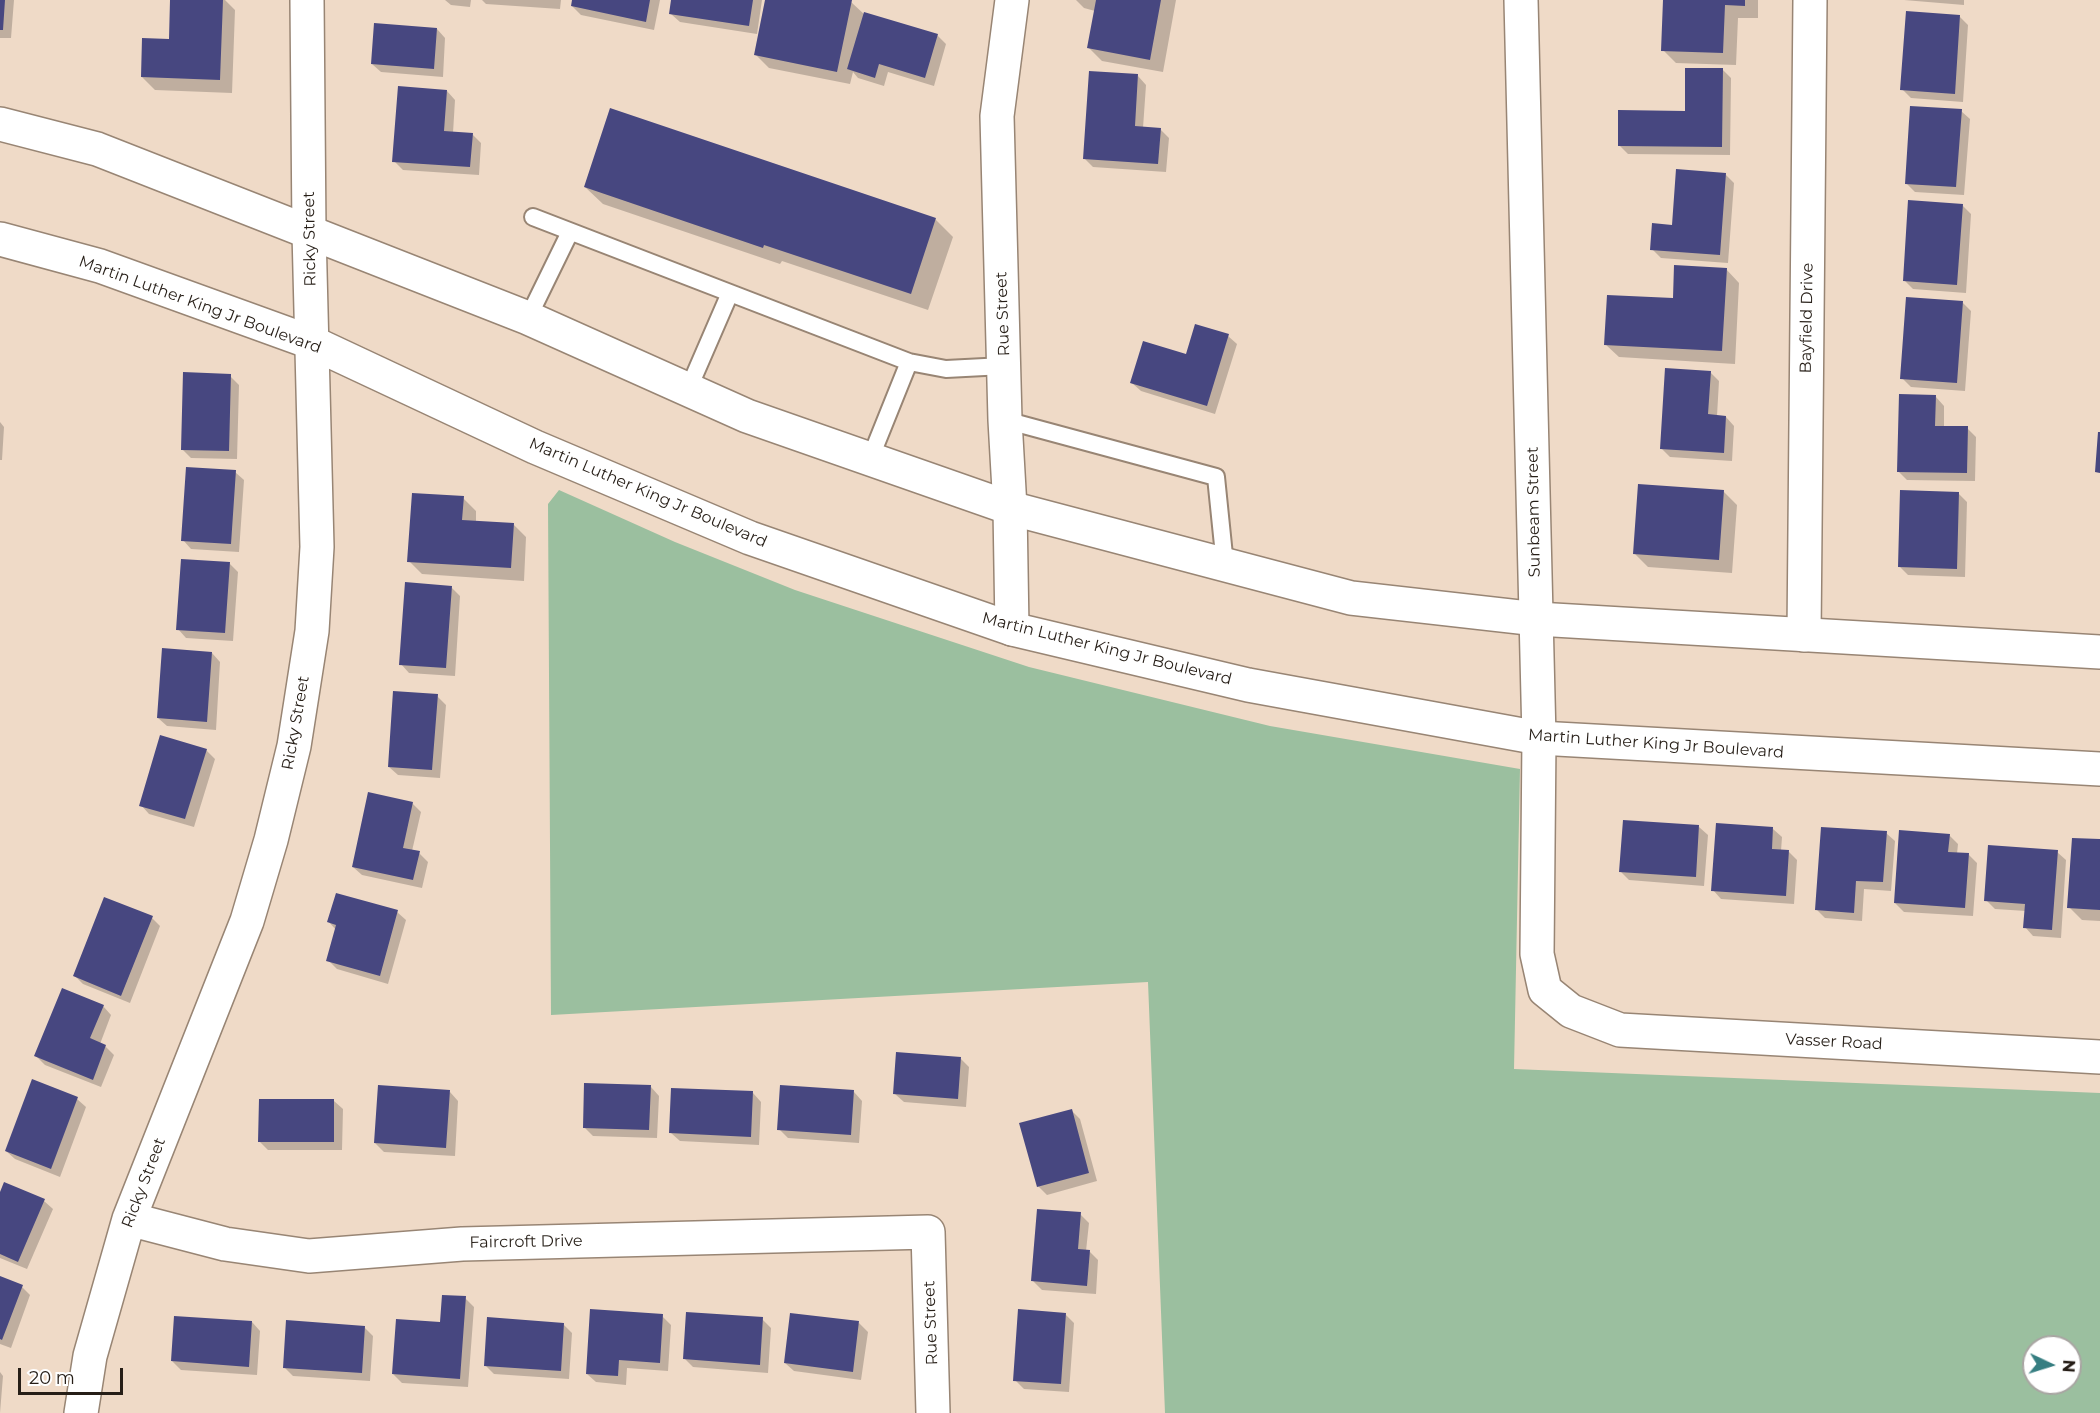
<!DOCTYPE html>
<style>
body{margin:0}
#map{position:relative;width:2100px;height:1413px;overflow:hidden;background:#efdac7;font-family:Montserrat,sans-serif}
canvas{display:block}
.north{position:absolute;left:2022px;top:1335px;width:60px;height:60px;box-sizing:border-box;background:#fff;border:2px solid #a8a5a2;border-radius:50%;rotate:94deg;font-size:16px;font-weight:700;line-height:24px;text-align:center;color:#261e17}
.north::after{content:'';display:block;margin:auto;width:21px;height:27px;background:#367e81;clip-path:polygon(50% 0,100% 100%,50% 72%,0 100%)}
.scale{position:absolute;left:18px;top:1368px;width:105px;height:27px;box-sizing:border-box;border:3px solid #261e17;border-top:0;padding-left:8px;font-size:18px;line-height:21px;white-space:nowrap;color:#261e17;-webkit-text-stroke:4px #fff;paint-order:stroke}
</style>
<div id="map">
<canvas width="2100" height="1413"></canvas>
<div class="north">N</div>
<div class="scale">20 m</div>
</div>
<script>
const ctx = document.querySelector('canvas').getContext('2d');
ctx.lineJoin = 'round';
function fill(path, color) {
  ctx.fillStyle = color;
  ctx.fill(path, 'evenodd');
}
function shape(rows) {
  const path = new Path2D();
  for (const r of rows) {
    path.moveTo(r[0], r[1]);
    for (let i = 2; i < r.length; i += 2) path.lineTo(r[i], r[i + 1]);
  }
  return path;
}
function trace(path, color, width, dash) {
  ctx.strokeStyle = color;
  ctx.lineWidth = width;
  ctx.lineCap = dash ? 'butt' : 'round';
  ctx.setLineDash(dash || []);
  ctx.stroke(path);
}
function drawText(font, color, halo, rows, align = 'center') {
  ctx.font = font + ' Montserrat,sans-serif';
  ctx.lineWidth = 6;
  ctx.setLineDash([]);
  ctx.textBaseline = 'middle';
  ctx.strokeStyle = halo;
  ctx.fillStyle = color;
  for (const [text, x, y, turn = 0] of rows) {
    ctx.save();
    ctx.translate(x, y);
    ctx.rotate((+turn || 0) * Math.PI / 180);
    ctx.textAlign = isNaN(turn) ? turn : align;
    if (halo) ctx.strokeText(text, 0, 0);
    ctx.fillText(text, 0, 0);
    ctx.restore();
  }
}
const green = shape([
 [559,490,675,542,795,590,1029,667,1270,726,1520,769,1514,1069,2100,1093,2100,1413,1165,1413,1148,982,551,1015,548,504],
 [2034,1347,2070,1347,2070,1383,2034,1383]
]);
const shadow = shape([
 [0,0,14,0,11,38,0,38],
 [172,0,225,0,235,10,232,93,155,90,142,77,170,41],
 [445,0,471,0,470,7,451,5],
 [482,0,561,0,560,9,486,4],
 [574,0,660,0,654,30,581,15,572,6],
 [673,0,762,0,757,34,680,22,671,14],
 [767,0,851,2,865,15,937,35,946,44,934,86,888,72,884,86,858,78,853,72,850,84,769,68,756,55],
 [1076,0,1176,0,1163,72,1102,61,1089,48,1095,11,1084,8],
 [1665,0,1758,0,1758,18,1738,18,1736,65,1676,63,1663,50],
 [1904,0,1964,0,1964,5],
 [1959,16,1968,25,1963,102,1911,98,1902,89],
 [437,29,445,38,443,77,381,72,372,64],
 [1722,69,1731,78,1730,155,1628,154,1619,145,1687,112],
 [1138,76,1146,85,1143,128,1160,129,1169,138,1166,172,1093,167,1084,158],
 [447,91,455,100,453,133,472,134,481,143,479,175,403,170,394,161],
 [1961,111,1970,119,1964,195,1915,192,1906,183],
 [1725,174,1734,183,1728,263,1661,258,1652,249],
 [585,187,935,219,953,237,928,310,782,261,780,264,603,204],
 [1962,205,1971,214,1966,293,1913,289,1905,281],
 [1726,269,1739,283,1735,364,1619,357,1605,344],
 [1962,302,1971,311,1965,391,1911,387,1902,378],
 [1228,336,1237,344,1215,414,1141,391,1132,383],
 [1710,372,1719,381,1717,416,1726,417,1734,426,1732,461,1670,457,1661,448],
 [230,376,239,385,237,459,191,458,182,449],
 [1936,397,1944,406,1944,427,1967,428,1976,437,1975,481,1907,480,1898,471],
 [0,422,4,427,2,460,0,460],
 [235,472,244,480,239,552,191,549,183,540],
 [1723,491,1737,505,1732,573,1648,567,1635,554],
 [1958,493,1967,502,1965,577,1908,575,1900,567],
 [463,498,476,511,476,522,513,524,526,537,524,581,422,574,409,561],
 [229,563,238,572,233,641,186,638,178,629],
 [451,587,460,596,455,676,409,673,401,664],
 [212,653,220,662,216,730,167,726,158,718],
 [437,696,446,705,440,778,398,775,389,767],
 [206,750,215,759,194,827,149,814,141,805],
 [412,803,421,812,412,851,419,853,428,862,422,888,362,875,353,867],
 [1699,827,1708,835,1704,886,1629,880,1621,872],
 [1773,829,1782,837,1781,851,1789,852,1797,860,1794,904,1721,899,1713,890],
 [1886,833,1895,841,1891,891,1864,889,1862,921,1825,918,1817,910],
 [1949,835,1958,844,1957,854,1968,854,1977,863,1973,916,1904,912,1895,903],
 [2100,841,2100,921,2082,920,2069,907],
 [2057,852,2066,860,2061,938,2033,936,2025,927,2026,911,1995,909,1986,900],
 [397,912,406,920,388,984,337,969,328,960,336,930,329,922],
 [152,918,160,926,130,1003,83,984,74,975],
 [103,1006,111,1015,100,1044,105,1046,114,1055,101,1087,45,1065,36,1056],
 [960,1058,969,1067,966,1107,904,1102,895,1094],
 [651,1087,659,1096,657,1138,593,1136,584,1127],
 [450,1092,458,1101,455,1156,384,1152,375,1143],
 [854,1092,862,1101,859,1143,788,1138,779,1129],
 [753,1093,761,1102,759,1145,680,1141,671,1133],
 [77,1099,86,1107,60,1177,15,1159,6,1151],
 [334,1101,343,1109,342,1150,268,1150,259,1141],
 [1071,1110,1080,1119,1097,1181,1047,1195,1038,1186],
 [0,1196,44,1201,53,1209,27,1269,0,1258],
 [1080,1214,1089,1223,1086,1251,1090,1252,1098,1260,1096,1294,1042,1290,1033,1281],
 [0,1278,22,1287,30,1295,11,1348,0,1344],
 [465,1298,474,1307,468,1387,402,1383,393,1374],
 [1065,1314,1074,1323,1069,1392,1024,1389,1015,1380],
 [662,1316,671,1325,668,1371,627,1368,626,1385,596,1382,587,1374],
 [762,1319,771,1328,768,1373,693,1367,685,1359],
 [252,1322,260,1331,257,1375,181,1370,172,1361],
 [859,1323,868,1332,861,1380,794,1371,785,1363],
 [563,1324,572,1333,569,1379,494,1374,485,1365],
 [364,1327,373,1336,370,1381,293,1376,284,1367],
 [0,1372,3,1376,0,1413]
]);
const building = shape([
 [0,0,5,0,3,30,0,30],
 [170,0,223,0,220,80,141,77,142,38,169,39],
 [572,0,650,0,646,22,571,6],
 [671,0,753,0,749,26,669,14],
 [765,0,852,0,837,72,754,55],
 [1096,0,1161,0,1150,60,1087,48],
 [1663,0,1745,0,1745,6,1725,5,1723,53,1661,51],
 [1906,11,1960,15,1955,94,1900,90],
 [864,12,938,34,925,78,879,64,875,78,847,69],
 [374,23,437,28,434,69,371,64],
 [1685,68,1723,68,1722,147,1618,146,1618,110,1685,111],
 [1089,71,1138,74,1135,126,1161,128,1158,164,1083,159],
 [398,86,447,90,444,131,473,133,470,167,392,162],
 [1910,106,1962,109,1956,187,1905,184],
 [610,108,936,218,911,294,764,245,763,248,584,187],
 [1676,169,1726,173,1720,255,1650,250,1652,223,1672,225],
 [1908,200,1963,204,1957,285,1903,281],
 [1674,265,1727,268,1722,351,1604,345,1607,295,1673,298],
 [1906,297,1963,301,1957,383,1900,379],
 [1195,324,1229,334,1207,406,1130,383,1143,341,1186,354],
 [1665,368,1711,371,1708,414,1726,416,1724,453,1660,449],
 [183,372,231,374,229,451,181,450],
 [1899,394,1936,395,1935,426,1968,426,1967,473,1897,472],
 [2098,432,2100,432,2100,473,2095,472],
 [186,467,236,470,231,544,181,541],
 [1638,484,1724,490,1719,560,1633,554],
 [1900,490,1959,492,1957,569,1898,567],
 [412,493,464,496,462,520,514,523,511,568,407,562],
 [181,559,230,562,225,633,176,630],
 [405,582,452,586,446,668,399,665],
 [162,648,212,652,207,722,157,718],
 [393,691,438,694,432,770,388,767],
 [160,735,207,749,185,819,139,806],
 [368,792,413,802,403,848,420,851,413,880,352,867],
 [1623,820,1699,825,1696,877,1619,872],
 [1716,823,1773,827,1772,849,1789,850,1786,896,1711,891],
 [1821,827,1887,831,1883,882,1856,881,1854,913,1815,910],
 [1899,830,1950,834,1948,852,1969,853,1965,908,1894,903],
 [2072,838,2100,839,2100,910,2067,908],
 [1988,845,2058,850,2052,930,2023,928,2025,904,1984,901],
 [336,893,398,910,380,976,326,961,336,925,327,922],
 [104,897,153,916,121,996,73,976],
 [62,988,104,1005,90,1038,106,1045,93,1080,34,1056],
 [896,1052,961,1057,958,1099,893,1094],
 [32,1079,78,1097,51,1169,5,1151],
 [584,1083,651,1085,649,1130,583,1128],
 [378,1085,450,1090,446,1148,374,1143],
 [780,1085,854,1090,851,1135,777,1130],
 [671,1088,753,1091,751,1137,669,1133],
 [259,1099,334,1099,334,1142,258,1142],
 [1072,1109,1089,1173,1037,1187,1019,1123],
 [4,1182,45,1199,18,1262,0,1254,0,1192],
 [1037,1209,1081,1212,1078,1249,1090,1250,1087,1286,1031,1281],
 [0,1276,23,1285,2,1340,0,1339],
 [442,1295,466,1296,460,1379,392,1374,396,1319,440,1322],
 [590,1309,663,1314,660,1363,619,1360,618,1376,586,1374],
 [1018,1309,1066,1313,1061,1384,1013,1381],
 [686,1312,763,1317,760,1365,683,1359],
 [790,1313,859,1321,853,1372,784,1363],
 [174,1316,252,1321,249,1367,171,1361],
 [487,1317,564,1323,561,1371,484,1366],
 [286,1320,365,1326,362,1373,283,1368]
]);
const service = shape([
 [533,217,909,362,946,369,1004,366],
 [528,318,570,232],
 [688,390,730,293],
 [1005,420,1216,477,1225,565],
 [870,459,909,362]
]);
const minor = shape([
 [1012,0,997,116,1005,420,1010,508,1012,629],
 [1804,635,1810,0],
 [1539,738,1537,954,1545,990,1571,1011,1620,1030,2100,1057],
 [129,1219,225,1244,309,1256,462,1244,928,1232,933,1413],
 [81,1413,90,1356,129,1219,247,921,271,840,294,746,312,631,317,547,309,232,307,0]
]);
const tertiary = shape([
 [1521,0,1539,738]
]);
const secondary = shape([
 [0,124,97,149,528,318,747,416,1010,508,1351,598,1537,619,2100,652],
 [0,239,100,266,313,343,535,447,750,538,1012,629,1248,685,1539,738,2100,769]
]);
const streetNames = [
 ["Ricky Street",310,239,-91],
 ["Martin Luther King Jr Boulevard",200,305,20],
 ["Rue Street",1003,314,-92],
 ["Bayfield Drive",1807,318,-89],
 ["Martin Luther King Jr Boulevard",648,493,23],
 ["Sunbeam Street",1534,512,-91],
 ["Martin Luther King Jr Boulevard",1107,649,14],
 ["Ricky Street",296,723,-80],
 ["Martin Luther King Jr Boulevard",1656,744,4],
 ["Vasser Road",1834,1042,3],
 ["Ricky Street",144,1183,-69],
 ["Faircroft Drive",526,1242,-1],
 ["Rue Street",931,1323,-92]
];
fill(green, '#9bbf9f');
fill(shadow, '#0003');
fill(building, '#474780');
trace(service, '#988574', 20);
trace(minor, '#988574', 36);
trace(tertiary, '#988574', 36);
trace(secondary, '#988574', 36);
trace(service, '#fff', 16);
trace(minor, '#fff', 33);
trace(tertiary, '#fff', 33);
trace(secondary, '#fff', 33);
drawText('16px', '#261e17', '#fff', streetNames);
</script>
